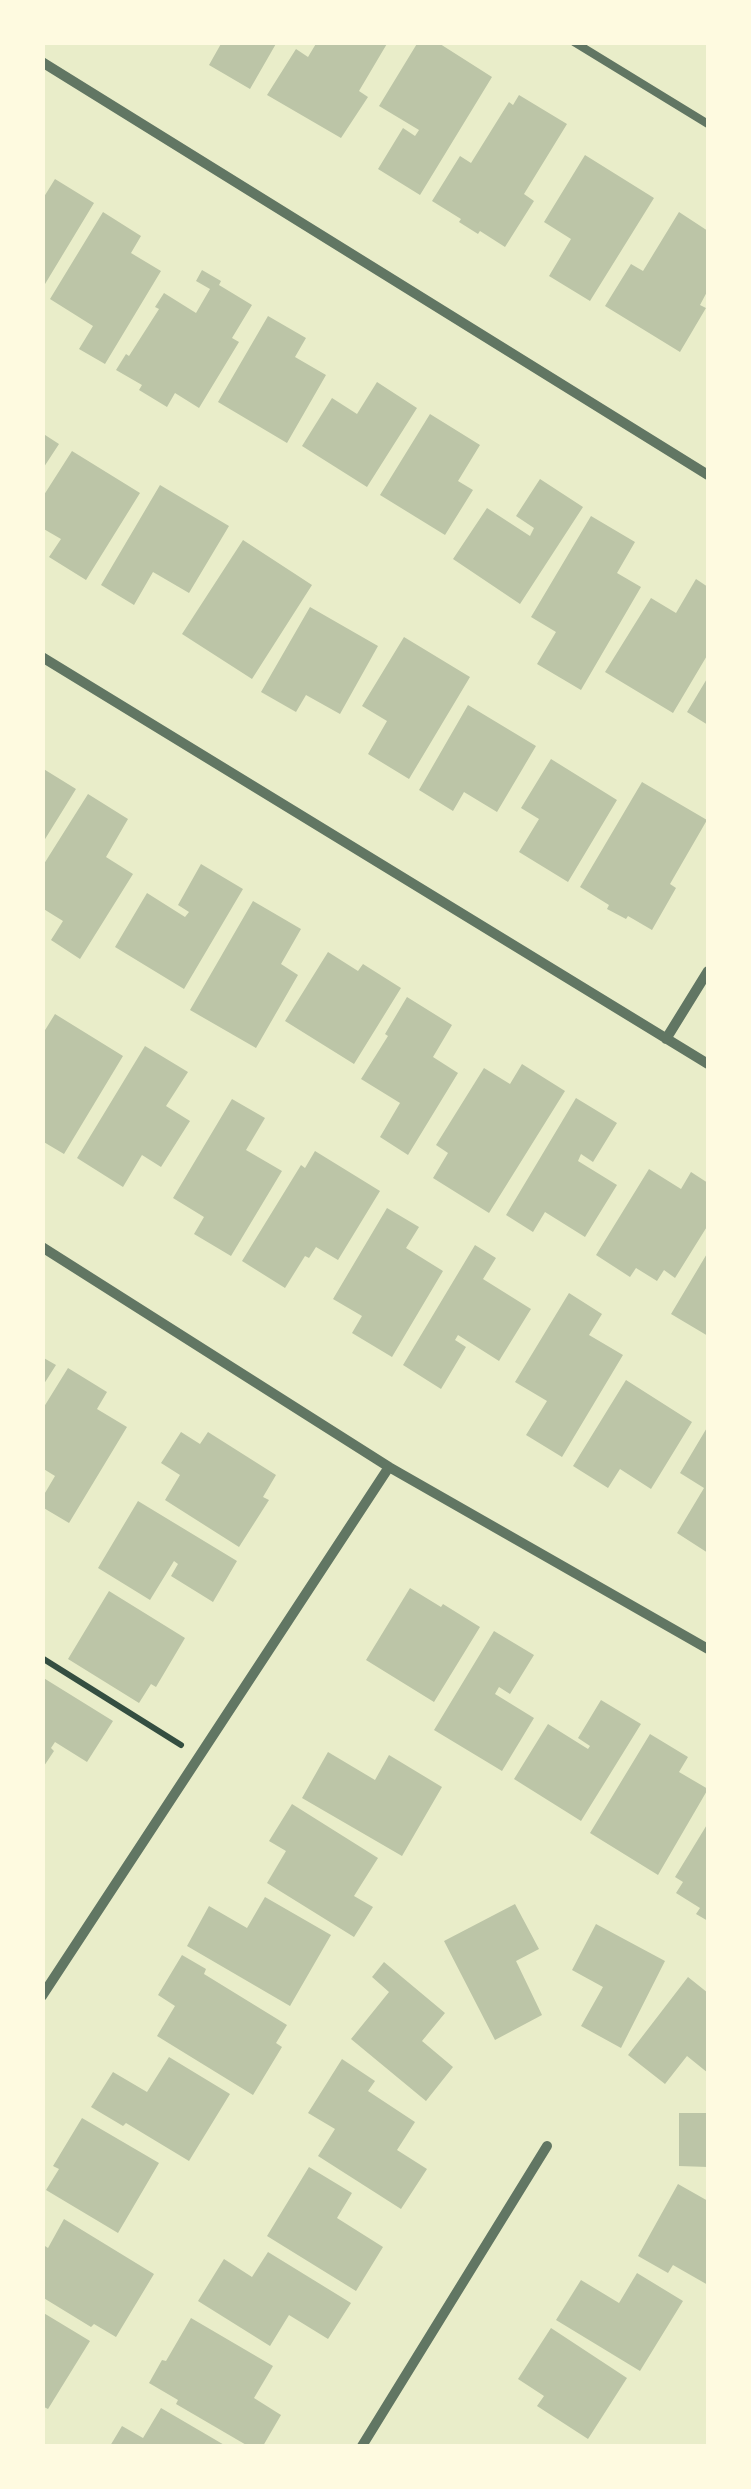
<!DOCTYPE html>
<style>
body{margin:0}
#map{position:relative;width:751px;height:2489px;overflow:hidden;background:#e9edc9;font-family:"Fira Sans Condensed",sans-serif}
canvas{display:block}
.frame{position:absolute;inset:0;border:45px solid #fefae0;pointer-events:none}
</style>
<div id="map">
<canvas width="751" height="2489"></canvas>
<div class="frame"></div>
</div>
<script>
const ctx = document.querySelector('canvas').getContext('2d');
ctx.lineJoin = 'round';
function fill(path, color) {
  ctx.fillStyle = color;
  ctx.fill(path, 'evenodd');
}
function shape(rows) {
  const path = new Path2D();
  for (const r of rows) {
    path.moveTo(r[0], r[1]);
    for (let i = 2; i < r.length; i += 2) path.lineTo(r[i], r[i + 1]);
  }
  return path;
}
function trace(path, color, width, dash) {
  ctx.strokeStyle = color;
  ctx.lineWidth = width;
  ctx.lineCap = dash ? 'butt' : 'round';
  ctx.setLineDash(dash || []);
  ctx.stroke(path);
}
const building = shape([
 [222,42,277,42,250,89,209,65],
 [317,42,388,42,359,91,368,97,341,138,267,95,296,49,308,57],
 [418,42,437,42,492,77,420,195,378,169,403,128,415,136,419,130,379,106],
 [519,95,567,124,524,194,534,201,505,247,480,231,478,234,459,222,461,219,432,201,460,156,471,163,509,102,513,105],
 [585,155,654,198,590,301,549,276,571,239,544,222],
 [55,179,94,203,42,289,42,200],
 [103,212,141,236,131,253,161,271,105,364,79,349,93,326,50,299],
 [679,212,708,231,708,290,700,305,706,308,680,352,605,306,631,264,643,271],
 [202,270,221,281,219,285,252,305,232,338,239,342,199,408,175,393,167,407,139,390,142,385,116,370,126,354,129,356,159,309,155,307,164,293,196,313,210,289,196,281],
 [268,316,306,338,295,357,326,375,287,443,218,402],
 [377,382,417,408,367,487,302,446,332,398,357,414],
 [430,414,480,445,458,481,473,490,445,535,380,495],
 [42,433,59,444,42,470],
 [72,451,140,493,86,580,49,557,61,539,42,528,42,498],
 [540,479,583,507,520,604,453,559,487,508,530,536,534,528,516,516],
 [160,485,229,526,189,593,153,572,134,605,101,585],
 [591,516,635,542,617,573,641,587,581,690,537,664,556,632,531,617],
 [243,540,312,585,252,679,182,634],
 [696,579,708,587,708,654,673,713,605,672,651,598,676,613],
 [310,607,378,646,340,714,306,695,296,712,261,692],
 [404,637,470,677,409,779,368,754,387,721,362,706],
 [708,677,708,725,687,712],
 [468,705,536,746,497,812,464,792,453,811,419,790],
 [551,759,617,800,568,882,519,852,539,819,521,808],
 [42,768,76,789,42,844],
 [642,782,707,820,670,884,676,888,652,930,628,916,626,919,607,909,609,905,580,887],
 [88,794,128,819,106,857,133,874,80,959,51,940,63,921,42,908,42,867],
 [201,864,243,889,184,989,115,947,147,893,185,917,189,912,178,905],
 [253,901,301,929,281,964,298,975,256,1048,190,1010],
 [328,952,358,971,363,964,401,988,354,1064,285,1021],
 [407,997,452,1025,433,1057,458,1073,408,1155,380,1137,400,1103,361,1079,388,1036,385,1034],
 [55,1014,123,1056,64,1154,42,1141,42,1035],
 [145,1046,188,1072,166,1106,190,1121,161,1167,142,1155,123,1187,77,1158],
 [522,1064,565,1091,489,1213,433,1178,448,1153,436,1145,484,1068,510,1084],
 [576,1098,617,1123,593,1162,581,1154,578,1161,617,1185,585,1237,545,1212,533,1232,506,1215],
 [232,1099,265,1118,246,1150,282,1171,231,1256,194,1234,204,1217,173,1198],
 [315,1151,380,1191,338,1260,316,1247,309,1258,305,1256,285,1288,242,1261,301,1165,305,1168],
 [649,1169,681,1189,691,1172,708,1183,708,1225,675,1278,664,1270,657,1281,636,1268,630,1277,596,1255],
 [387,1208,419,1227,406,1248,443,1271,392,1357,352,1333,362,1316,333,1299],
 [475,1245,496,1258,483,1279,531,1309,499,1361,458,1335,455,1340,466,1347,441,1389,403,1365],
 [708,1252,708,1336,671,1314],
 [569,1293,602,1314,589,1335,623,1355,562,1457,526,1435,547,1401,515,1382],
 [42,1357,56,1365,42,1387],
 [68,1368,107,1392,97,1409,127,1427,69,1523,42,1507,42,1498,55,1476,42,1468,42,1410],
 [626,1380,692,1422,651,1489,620,1469,608,1488,573,1466],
 [708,1426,708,1553,677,1533,704,1488,680,1473],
 [181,1432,200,1444,208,1432,276,1475,263,1497,269,1500,239,1547,165,1500,180,1475,161,1463],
 [138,1501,237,1561,213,1602,171,1576,178,1564,174,1561,150,1600,98,1568],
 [410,1588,441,1607,443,1604,480,1627,434,1702,366,1660],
 [109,1591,185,1638,156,1687,151,1684,139,1703,68,1659],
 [494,1631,534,1655,510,1694,499,1687,495,1694,534,1718,502,1771,434,1730],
 [42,1677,113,1721,87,1762,55,1742,51,1748,54,1751,42,1769],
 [601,1700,641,1724,581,1821,514,1779,548,1724,588,1749,590,1746,578,1738],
 [650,1734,688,1757,679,1772,708,1789,658,1875,590,1833],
 [328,1752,375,1780,389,1755,442,1787,402,1856,302,1798],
 [292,1804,378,1858,354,1896,373,1907,354,1937,267,1883,286,1851,269,1841],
 [708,1823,708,1921,696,1914,700,1908,676,1893,683,1882,675,1877],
 [265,1897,331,1935,290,2006,187,1946,209,1906,247,1928],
 [515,1904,539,1949,516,1961,542,2015,495,2040,444,1941],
 [596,1924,665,1961,621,2048,581,2026,603,1987,572,1970],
 [182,1955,206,1969,204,1974,287,2025,276,2043,282,2047,253,2095,157,2036,175,2006,158,1995],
 [384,1962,445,2013,422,2041,453,2067,426,2101,351,2039,389,1992,372,1977],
 [688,1977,708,1993,708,2073,687,2056,665,2084,628,2055],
 [169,2057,230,2094,189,2161,126,2123,123,2126,91,2107,113,2072,147,2092],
 [342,2059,375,2081,368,2091,415,2122,397,2150,427,2169,401,2209,318,2156,335,2129,308,2113],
 [679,2113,708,2113,708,2167,679,2166],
 [82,2118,159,2163,118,2233,46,2190,59,2169,53,2166],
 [309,2167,352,2193,337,2218,383,2247,356,2291,267,2236],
 [678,2184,708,2201,708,2285,673,2265,668,2273,638,2256],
 [64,2219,154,2274,116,2337,94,2324,91,2327,42,2297,42,2244,48,2248],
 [268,2252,351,2303,328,2339,289,2315,270,2346,198,2301,224,2259,252,2277],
 [637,2273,683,2301,640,2371,556,2320,581,2280,619,2303],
 [42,2312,90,2341,48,2409,42,2406],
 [191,2318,273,2366,254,2398,281,2415,263,2446,248,2446,176,2404,178,2400,149,2383,162,2360,166,2361],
 [551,2328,627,2378,588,2439,537,2406,544,2396,518,2379],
 [161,2408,226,2446,110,2446,122,2426,143,2438]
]);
const path = shape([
 [42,1658,181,1745]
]);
const service = shape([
 [574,42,708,124]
]);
const minor = shape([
 [42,62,708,475],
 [42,657,708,1064],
 [666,1039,708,971],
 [42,1247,389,1467,708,1649],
 [42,1996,389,1467],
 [362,2446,547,2146]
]);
fill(building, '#bcc5a7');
trace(path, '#344e41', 6);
trace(service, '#617663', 8);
trace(minor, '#617663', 10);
</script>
